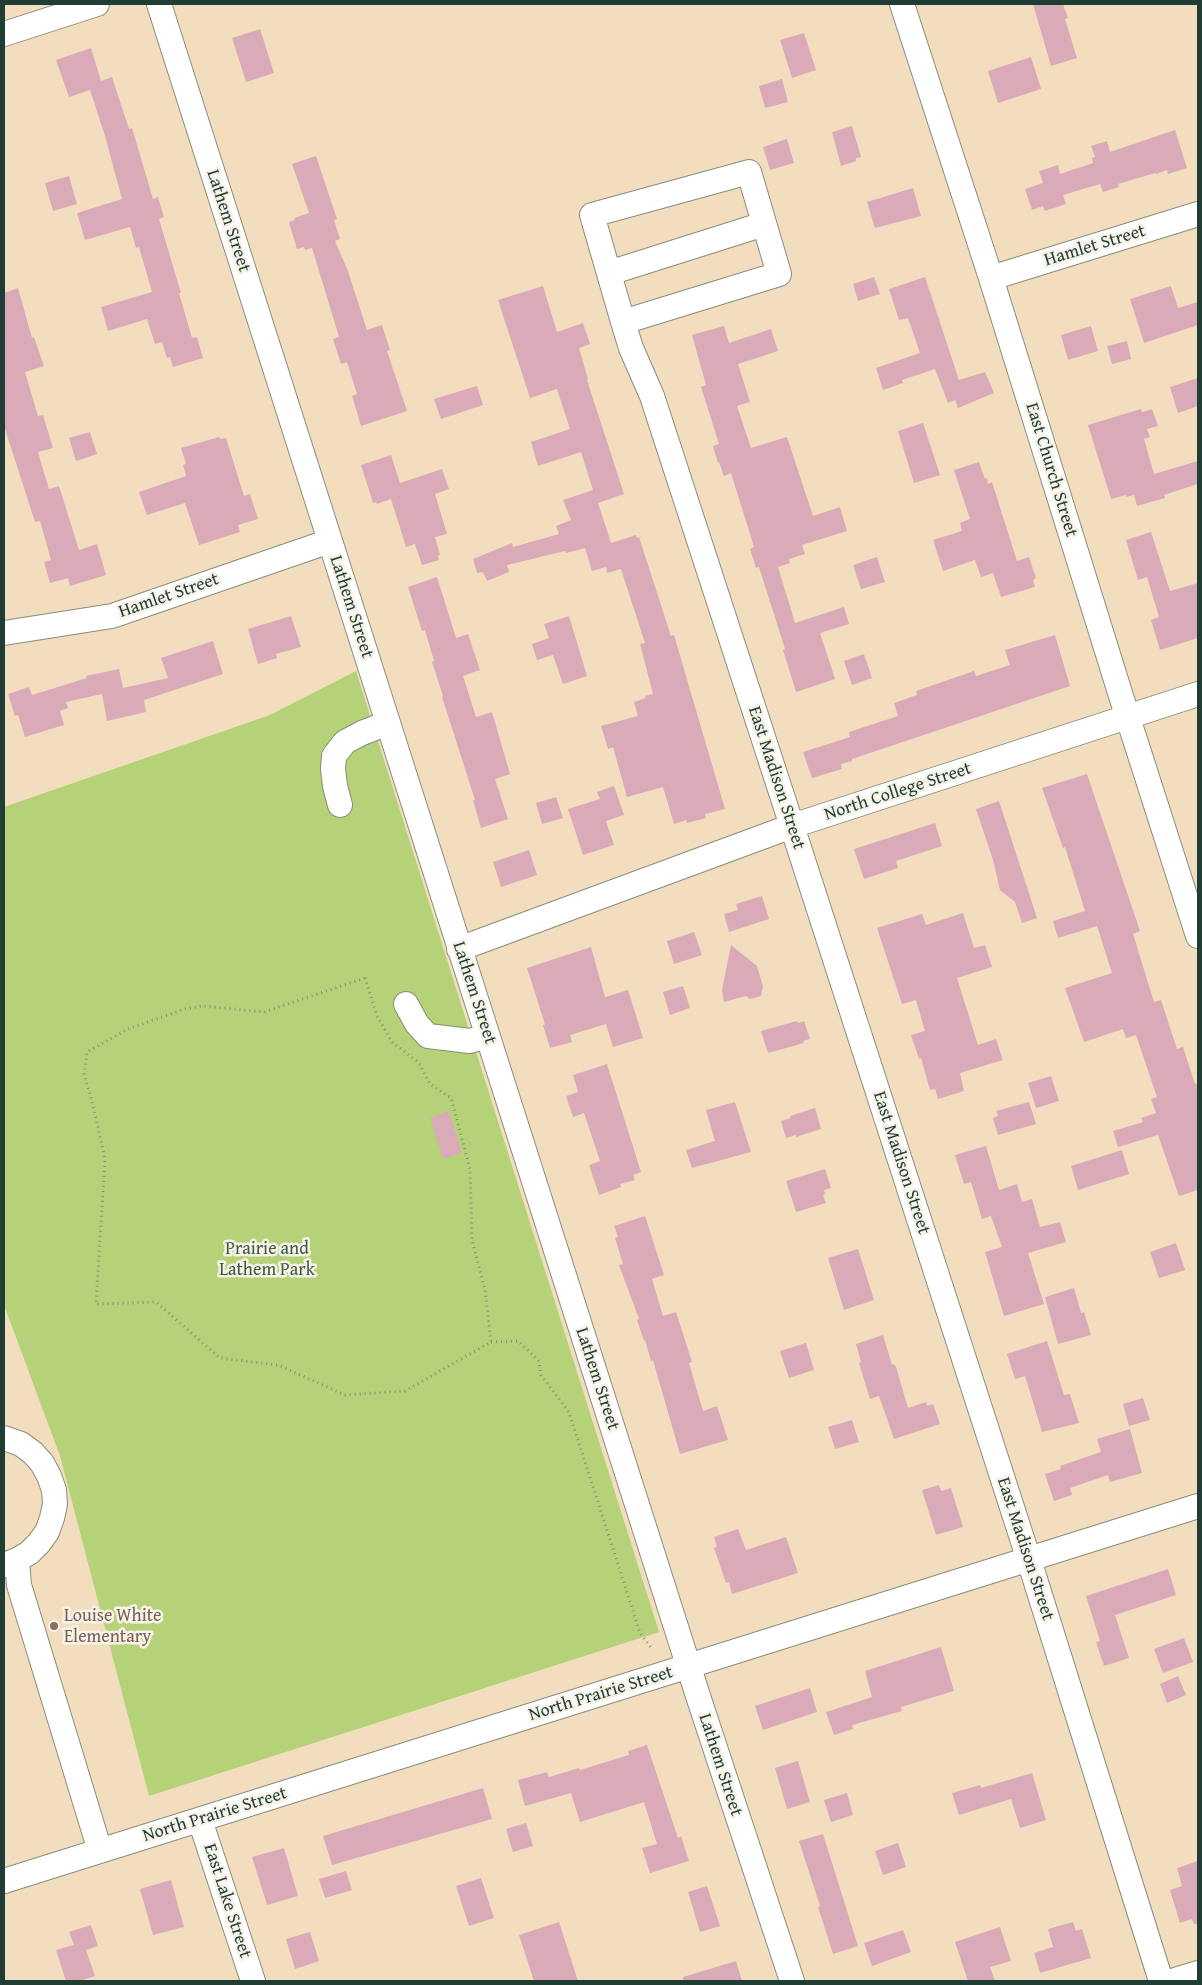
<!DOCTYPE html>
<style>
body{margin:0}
#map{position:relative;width:1202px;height:1985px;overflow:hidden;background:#f3ddbf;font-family:"Gentium Book Plus",serif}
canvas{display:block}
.frame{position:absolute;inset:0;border:5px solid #1f3d34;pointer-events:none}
</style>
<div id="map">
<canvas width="1202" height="1985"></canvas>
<div class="frame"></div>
</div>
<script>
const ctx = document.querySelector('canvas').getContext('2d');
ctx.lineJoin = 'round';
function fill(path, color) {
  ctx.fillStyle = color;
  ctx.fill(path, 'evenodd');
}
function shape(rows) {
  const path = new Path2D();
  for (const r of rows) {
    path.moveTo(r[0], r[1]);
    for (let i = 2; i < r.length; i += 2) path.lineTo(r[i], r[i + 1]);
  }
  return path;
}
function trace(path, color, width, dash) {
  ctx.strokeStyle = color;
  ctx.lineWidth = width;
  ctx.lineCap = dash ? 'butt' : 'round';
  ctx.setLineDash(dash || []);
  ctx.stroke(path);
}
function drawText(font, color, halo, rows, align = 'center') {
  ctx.font = font + ' "Gentium Book Plus",serif';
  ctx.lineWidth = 5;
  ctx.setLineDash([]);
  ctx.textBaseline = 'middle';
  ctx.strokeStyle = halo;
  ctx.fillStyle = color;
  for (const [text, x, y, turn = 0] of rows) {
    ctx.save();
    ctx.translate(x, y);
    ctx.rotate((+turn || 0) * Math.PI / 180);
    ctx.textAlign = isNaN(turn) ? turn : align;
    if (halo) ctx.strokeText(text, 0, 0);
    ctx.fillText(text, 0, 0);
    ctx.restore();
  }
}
const green = shape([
 [356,671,659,1632,149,1796,60,1456,4,1305,4,807,270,715]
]);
const building = shape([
 [1033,4,1063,4,1068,18,1065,19,1077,58,1051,66],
 [260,29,274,73,246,82,232,38],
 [804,33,816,70,792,78,780,40],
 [91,48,101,81,112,77,129,129,132,128,153,199,158,197,164,217,159,219,181,293,179,293,192,338,197,337,203,358,173,367,170,357,167,358,162,342,155,344,147,319,108,331,101,307,152,292,139,247,136,248,130,227,85,240,77,213,122,199,105,136,90,90,69,97,56,60],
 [1031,57,1041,89,998,103,988,71],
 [782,79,788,102,765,108,759,86],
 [852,126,861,157,856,158,856,161,841,166,832,132],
 [1175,130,1187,168,1168,174,1167,170,1156,174,1155,173,1118,184,1119,187,1103,192,1100,184,1063,195,1066,204,1045,211,1043,206,1032,210,1025,189,1043,183,1039,171,1058,165,1060,174,1093,163,1092,158,1095,157,1091,146,1107,141,1110,152],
 [787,139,794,163,770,170,763,147],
 [316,156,337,219,334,220,340,239,335,241,348,271,367,330,382,325,390,350,387,351,407,411,361,426,352,396,357,394,347,362,341,364,333,339,339,337,312,248,305,250,304,247,297,249,289,222,295,220,294,218,309,213,292,164],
 [69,176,77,204,53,211,45,183],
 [913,188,921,216,875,228,867,202],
 [874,277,880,294,858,301,853,284],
 [925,277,959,380,985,372,994,393,958,408,955,400,948,403,935,369,902,380,903,383,883,390,876,368,920,353,908,318,899,320,889,289],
 [543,286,557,332,583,323,590,344,579,348,588,379,587,380,624,494,598,503,611,543,636,535,637,538,639,537,671,636,674,635,725,809,705,814,706,818,687,823,686,820,674,824,663,787,627,797,613,747,608,749,601,726,638,716,634,702,646,698,645,696,653,694,640,644,645,643,621,569,607,573,606,567,592,571,585,548,566,553,565,551,507,565,509,572,487,581,483,572,477,573,473,559,512,543,513,547,559,534,556,526,571,520,563,500,593,490,581,452,538,466,531,442,570,429,557,389,530,398,498,300],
 [1171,286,1178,308,1198,302,1198,325,1144,343,1130,299],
 [18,288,32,338,34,337,44,366,25,372,38,416,43,415,53,448,38,452,49,489,59,486,79,550,97,544,106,575,70,586,68,578,50,583,44,562,51,560,40,521,35,522,4,426,4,293],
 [724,326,729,343,771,329,778,351,738,364,750,402,737,406,751,448,787,437,813,516,840,507,847,531,802,545,805,554,789,559,790,563,778,567,795,623,844,607,849,624,820,633,835,679,796,692,783,650,785,649,759,567,756,568,750,549,754,547,731,473,724,476,719,462,718,463,713,446,719,444,701,387,706,385,692,335],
 [1091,326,1098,351,1068,360,1061,335],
 [1127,341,1131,359,1112,364,1107,346],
 [1198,378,1198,406,1178,413,1170,387],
 [477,386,483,405,441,419,434,399],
 [1141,409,1142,412,1152,409,1158,426,1147,429,1150,437,1144,439,1154,474,1198,461,1198,484,1164,495,1165,498,1137,506,1134,495,1126,497,1126,495,1111,499,1088,425],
 [923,423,940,475,914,483,898,431],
 [90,432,97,454,76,461,69,438],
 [219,437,220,439,226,438,244,496,250,494,258,519,238,525,240,532,199,545,185,503,147,515,139,492,186,476,183,465,186,464,181,448],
 [391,455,400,483,442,469,449,489,435,494,447,534,435,537,440,555,438,556,439,560,422,565,415,544,406,547,391,499,377,504,376,502,373,503,361,465],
 [979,462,985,479,987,478,988,484,992,482,1017,561,1029,557,1036,578,1033,580,1035,587,1001,597,993,573,981,577,975,560,943,571,933,540,962,531,960,523,970,519,954,470],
 [1151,532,1170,591,1198,583,1198,638,1160,650,1151,620,1159,617,1147,577,1138,580,1126,540],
 [877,557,885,582,861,589,853,565],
 [437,577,456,638,468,634,480,670,463,676,476,717,492,712,510,774,495,779,508,819,481,828,473,800,475,800,442,697,443,696,432,662,434,661,425,630,422,631,408,587],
 [291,616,301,647,276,654,277,658,258,664,248,629],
 [569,616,587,676,563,684,553,655,537,660,532,644,549,638,544,624],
 [1055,635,1070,686,852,759,852,761,841,764,842,769,812,778,803,752,850,737,849,732,898,716,894,703,917,695,916,691,974,671,976,676,1010,665,1005,650],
 [213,641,223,674,144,700,146,712,107,721,102,694,66,702,68,708,60,711,64,725,25,737,18,715,15,716,8,694,29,687,32,695,87,678,86,676,119,669,123,688,168,678,161,658],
 [864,654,872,678,852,685,844,661],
 [1087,774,1140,931,1133,934,1154,1002,1161,1000,1177,1049,1183,1047,1195,1084,1198,1083,1198,1190,1179,1196,1158,1135,1118,1147,1113,1131,1143,1122,1141,1118,1156,1113,1151,1099,1157,1097,1136,1035,1126,1038,1123,1029,1084,1042,1065,988,1112,973,1097,926,1058,938,1053,921,1085,911,1065,847,1063,848,1042,788],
 [614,786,624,815,606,821,614,845,583,855,568,809,600,799,597,792],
 [556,797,563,818,542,824,536,803],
 [999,801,1037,918,1022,923,1015,902,1000,890,993,860,976,809],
 [935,823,942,846,896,861,898,868,864,879,854,849],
 [529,850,537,875,501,887,493,862],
 [762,896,769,919,729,932,724,914,738,910,736,904],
 [963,913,974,948,985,945,992,967,957,978,978,1045,996,1039,1003,1060,960,1073,964,1091,938,1099,935,1089,930,1090,921,1058,919,1059,911,1035,925,1031,916,1000,902,1004,877,928,922,914,926,925],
 [694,932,702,955,674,964,667,941],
 [731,945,757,966,763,986,761,996,750,999,746,996,724,1002,722,990],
 [591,947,605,997,628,990,643,1038,613,1047,606,1024,570,1035,572,1042,550,1048,543,1025,545,1025,543,1018,527,968],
 [683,986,690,1008,670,1015,663,992],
 [797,1021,798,1023,804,1021,810,1039,803,1041,804,1043,768,1053,761,1031],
 [607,1064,641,1172,633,1175,635,1180,620,1184,621,1187,599,1195,589,1165,600,1161,584,1113,573,1117,566,1096,578,1092,573,1075],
 [1051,1076,1059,1101,1036,1108,1028,1083],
 [735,1102,751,1152,692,1168,686,1150,715,1141,706,1110],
 [1029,1102,1036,1124,998,1135,993,1118,998,1116,996,1111],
 [815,1108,821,1129,796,1137,796,1135,786,1138,781,1121,791,1118,790,1116],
 [449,1111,462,1153,443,1159,430,1118],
 [986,1146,999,1190,1017,1184,1022,1202,1032,1199,1040,1227,1060,1222,1066,1242,1028,1253,1044,1304,1004,1316,985,1252,1002,1247,991,1216,982,1219,971,1182,964,1184,955,1155],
 [1122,1150,1129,1174,1078,1190,1071,1166],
 [825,1169,831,1188,824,1190,825,1194,823,1195,826,1203,796,1212,786,1181],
 [645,1216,664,1275,652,1279,663,1316,676,1312,692,1362,689,1363,703,1411,717,1406,728,1440,680,1454,653,1360,651,1361,645,1340,644,1341,637,1320,639,1319,619,1265,623,1264,615,1238,618,1237,614,1226],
 [1176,1243,1185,1270,1159,1278,1150,1252],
 [858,1249,874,1300,844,1310,828,1258],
 [1074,1288,1081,1313,1084,1312,1091,1335,1058,1344,1045,1297],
 [883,1335,892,1365,894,1364,896,1367,908,1408,926,1402,927,1406,933,1404,940,1424,894,1439,879,1396,870,1399,859,1363,861,1362,856,1344],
 [1047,1341,1064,1395,1070,1394,1079,1423,1042,1432,1025,1376,1015,1379,1007,1354],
 [806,1343,814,1370,789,1378,780,1351],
 [1143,1398,1150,1420,1129,1426,1123,1404],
 [852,1420,859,1442,835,1449,828,1427],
 [1130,1429,1142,1473,1110,1482,1108,1475,1070,1488,1072,1495,1054,1501,1045,1474,1061,1469,1060,1466,1101,1452,1097,1439],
 [939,1485,941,1491,951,1488,963,1527,936,1535,922,1490],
 [738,1529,746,1550,786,1537,798,1573,732,1594,729,1582,726,1583,714,1548,717,1547,714,1537],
 [1168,1569,1176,1595,1115,1615,1129,1658,1104,1666,1096,1642,1100,1641,1086,1596],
 [1184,1638,1193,1662,1163,1673,1154,1649],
 [941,1647,954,1691,901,1707,902,1711,852,1725,853,1729,834,1735,826,1712,872,1697,865,1671],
 [1178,1676,1186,1695,1167,1703,1160,1684],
 [810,1688,817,1712,763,1730,755,1706],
 [647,1745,678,1838,681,1836,689,1861,650,1873,642,1848,657,1844,644,1802,580,1822,571,1793,525,1806,518,1780,547,1772,549,1777,579,1768,580,1770,629,1755,628,1751],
 [798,1761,810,1802,787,1809,775,1768],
 [1032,1773,1046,1820,1020,1828,1011,1799,959,1815,952,1793,980,1785,981,1788],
 [483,1788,492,1819,332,1865,323,1836],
 [847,1793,853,1815,831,1822,824,1800],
 [526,1823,533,1846,513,1852,506,1829],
 [823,1834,858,1946,833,1954,818,1907,820,1906,799,1841],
 [898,1843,906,1867,883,1875,875,1851],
 [284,1848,298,1896,267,1905,252,1857],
 [1198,1861,1198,1924,1194,1924,1192,1919,1180,1923,1170,1890,1182,1886,1177,1868],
 [346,1871,352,1890,325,1898,319,1879],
 [481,1878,494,1918,469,1926,456,1886],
 [171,1880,184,1927,153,1935,140,1889],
 [707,1886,720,1926,700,1932,688,1892],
 [559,1922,578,1981,534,1981,519,1935],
 [1073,1922,1076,1931,1082,1929,1091,1958,1040,1973,1034,1953,1053,1947,1048,1929],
 [91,1925,98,1946,86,1950,95,1976,79,1981,66,1981,56,1950,74,1945,69,1932],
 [1000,1927,1011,1961,990,1967,995,1981,968,1981,955,1942],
 [903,1930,911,1952,872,1966,864,1943],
 [310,1932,319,1961,295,1969,286,1939],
 [736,1961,742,1981,684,1981,683,1977]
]);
const path = shape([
 [365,978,377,1016,392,1042,419,1063,430,1084,451,1098,470,1169,472,1240,485,1289,491,1342,405,1391,345,1395,278,1365,220,1358,156,1302,96,1304,105,1159,91,1097,84,1075,87,1052,128,1029,185,1009,203,1006,264,1012,365,978],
 [491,1342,518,1341,539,1361,541,1375,569,1412,640,1633,652,1649]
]);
const minor = shape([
 [159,4,698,1696,792,1981],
 [902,4,991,278,1121,696,1198,936],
 [4,34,97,4],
 [609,273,764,224],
 [991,278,1198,214],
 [623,322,779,274,749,172,592,215,623,322,631,348,652,396,792,826,1029,1560,1161,1981],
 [4,633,112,616,330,541],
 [340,805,335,786,333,769,334,756,345,742,362,733,388,723],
 [459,949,792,826,1198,694],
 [406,1004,417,1024,428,1036,470,1041,487,1036],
 [4,1438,21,1444,33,1453,42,1463,49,1476,54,1490,55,1504,52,1518,47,1532,39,1543,29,1553,17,1560,4,1565],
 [17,1560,19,1585,100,1851],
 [200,1820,253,1981],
 [4,1881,1198,1506],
 [1172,1981,1198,1973]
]);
const markers = [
 [54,1626,5,"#8d6e63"]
];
const streetNames = [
 ["Lathem Street",228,221,72],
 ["Hamlet Street",1095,246,-17],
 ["East Church Street",1051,470,73],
 ["Hamlet Street",169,596,-19],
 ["Lathem Street",351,607,72],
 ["East Madison Street",776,778,72],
 ["North College Street",898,792,-18],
 ["Lathem Street",474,993,72],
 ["East Madison Street",901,1163,72],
 ["Lathem Street",597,1379,72],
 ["East Madison Street",1025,1549,72],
 ["North Prairie Street",601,1694,-17],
 ["Lathem Street",720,1765,72],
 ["North Prairie Street",215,1815,-17],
 ["East Lake Street",227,1901,72]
];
const parkNames = [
 ["Prairie and",267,1249],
 ["Lathem Park",267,1270]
];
const educationNames = [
 ["Louise White",64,1616],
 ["Elementary",64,1637]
];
fill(green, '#b6d278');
fill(building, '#dbaab8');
trace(minor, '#898d7a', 26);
trace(path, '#898d7a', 3, [1, 4]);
trace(minor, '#fff', 24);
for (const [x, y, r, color] of markers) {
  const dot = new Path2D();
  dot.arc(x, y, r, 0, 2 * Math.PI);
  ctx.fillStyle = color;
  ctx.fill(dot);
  trace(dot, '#f7f3e8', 2);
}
drawText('18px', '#1f3d34', '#f7f3e8', streetNames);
drawText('18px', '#3d5b42', '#f7f3e8', parkNames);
drawText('18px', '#785e54', '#f7f3e8', educationNames, 'left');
</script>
